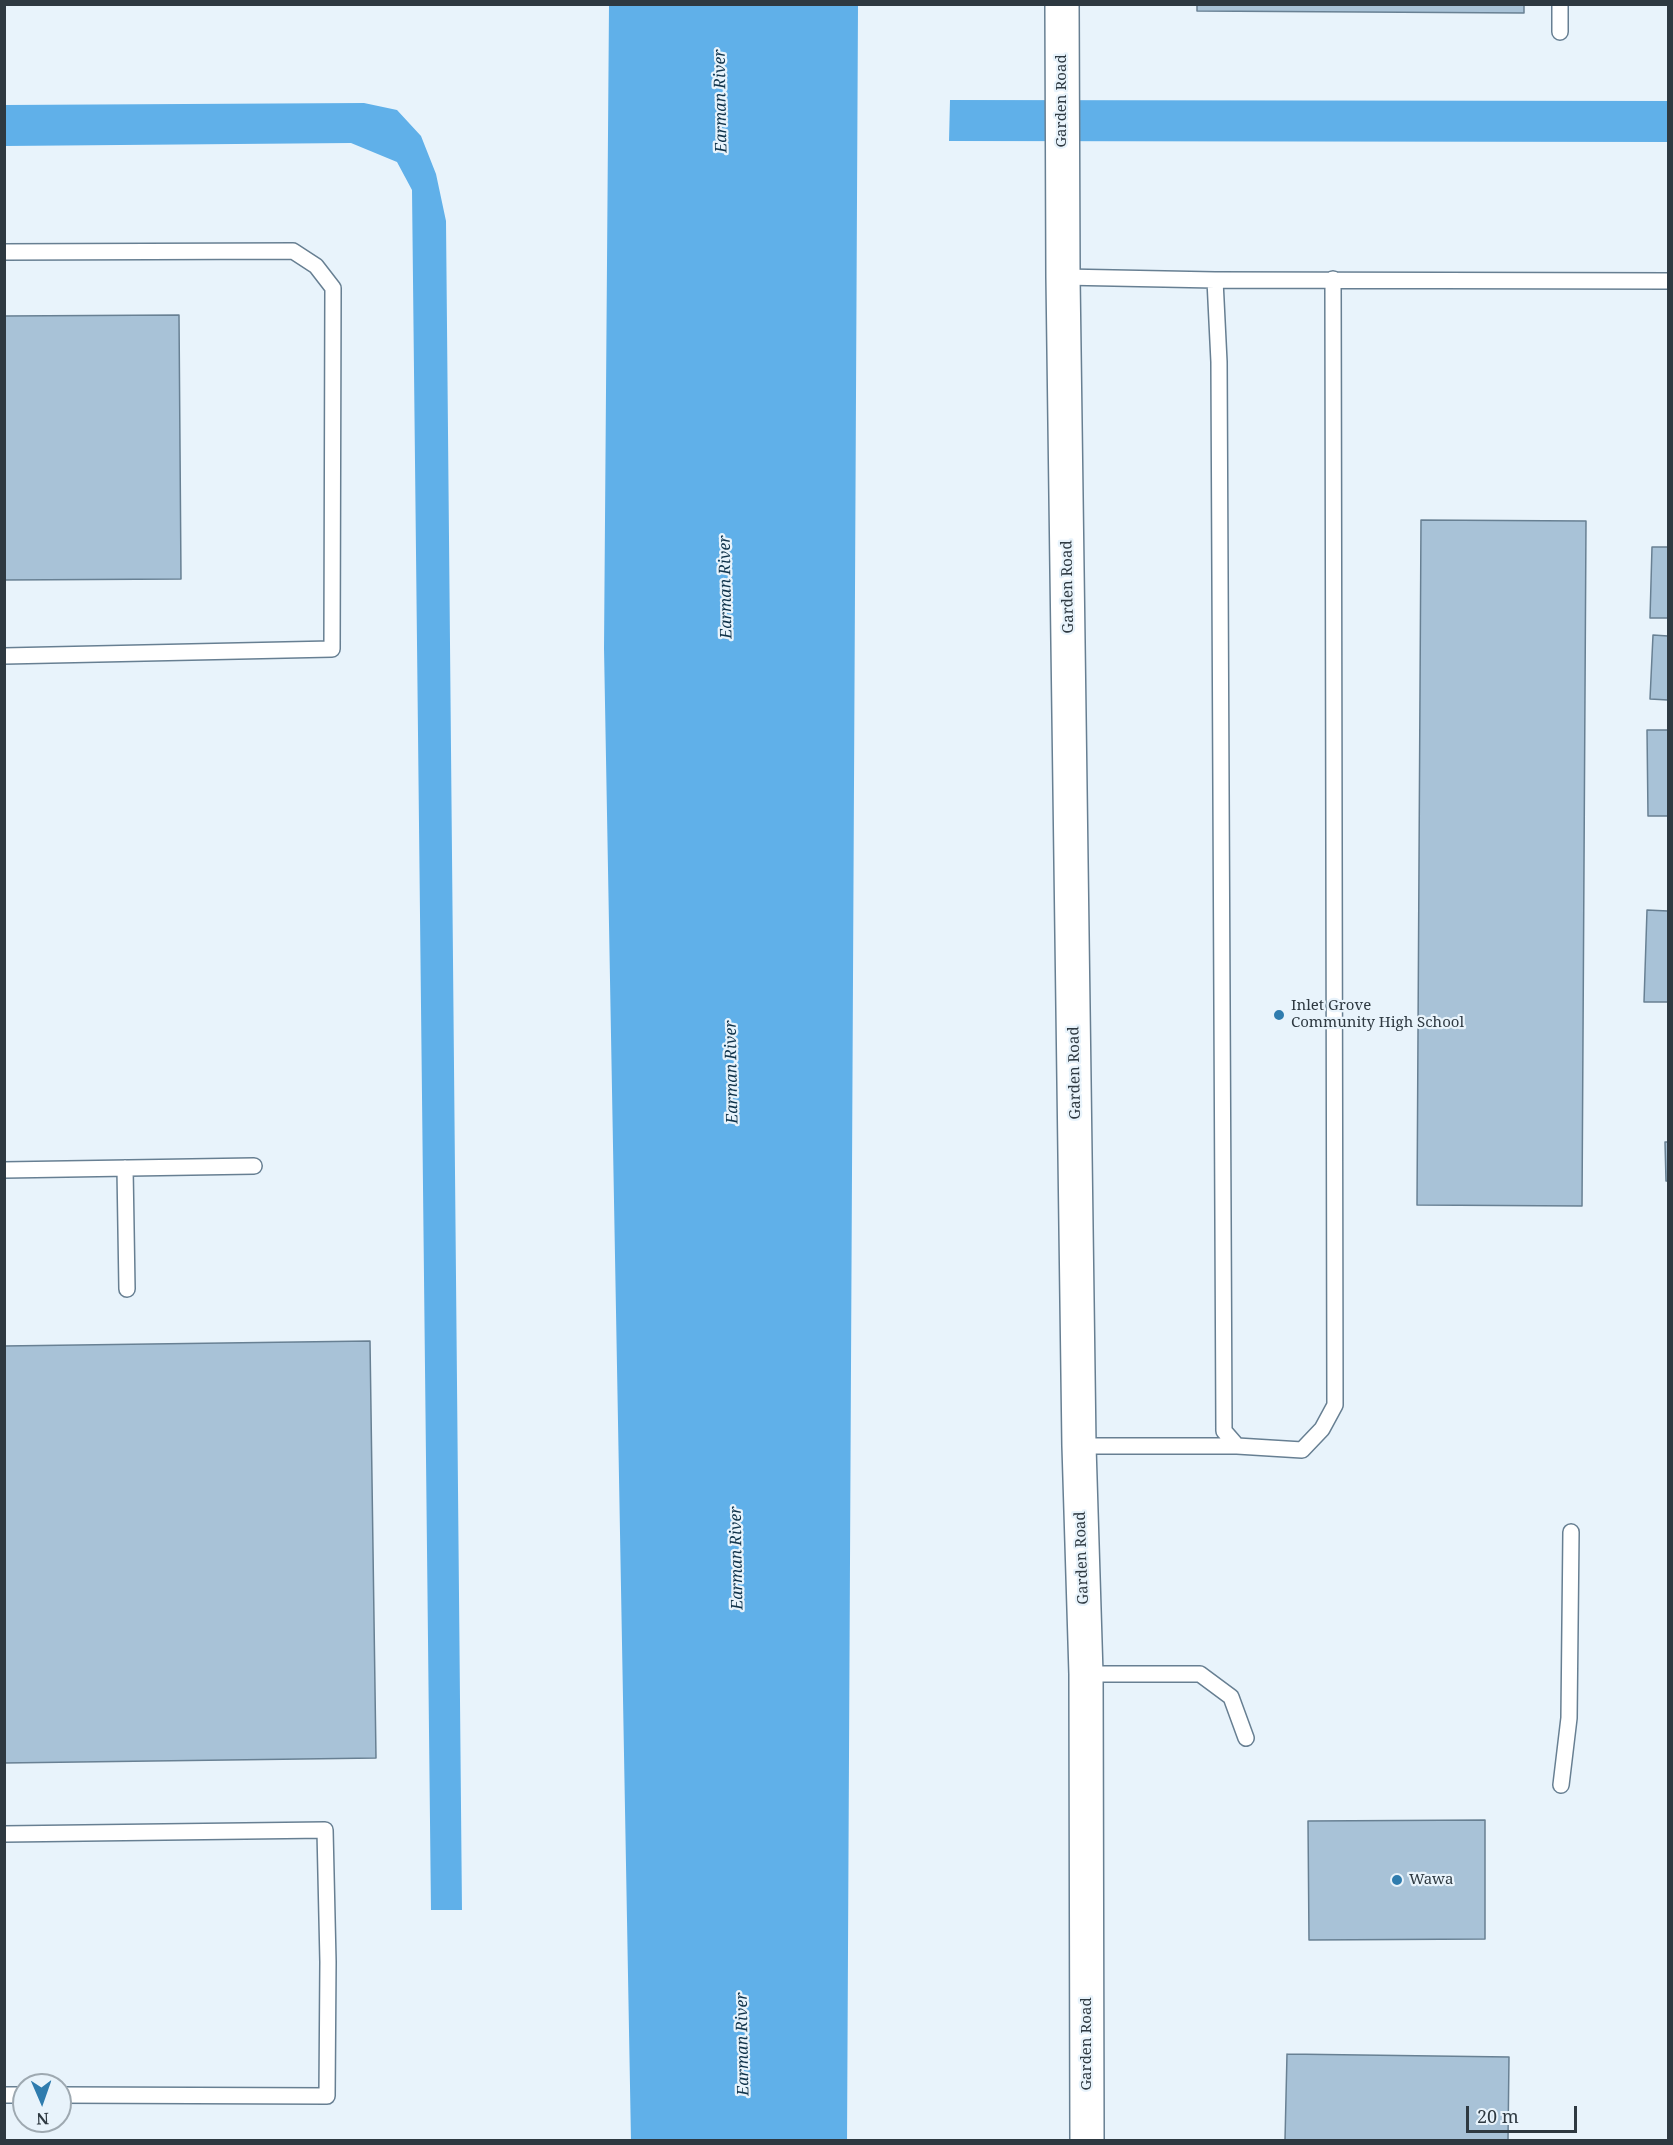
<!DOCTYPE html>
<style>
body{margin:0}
#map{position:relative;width:1673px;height:2145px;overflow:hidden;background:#e8f3fb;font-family:"Noto Serif",serif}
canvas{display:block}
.frame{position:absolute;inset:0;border:6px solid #2e3941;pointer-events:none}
.north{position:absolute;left:12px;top:2073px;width:60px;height:60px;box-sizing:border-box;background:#e8f3fb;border:2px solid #9ea9b1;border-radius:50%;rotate:178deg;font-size:16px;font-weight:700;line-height:24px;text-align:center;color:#2e3941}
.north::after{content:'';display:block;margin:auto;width:21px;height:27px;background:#2f7cae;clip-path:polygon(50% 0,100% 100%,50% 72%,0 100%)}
.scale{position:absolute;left:1466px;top:2106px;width:111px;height:27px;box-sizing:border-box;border:3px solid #2e3941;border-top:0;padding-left:8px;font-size:18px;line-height:21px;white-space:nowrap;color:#2e3941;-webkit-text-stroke:4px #e8f3fb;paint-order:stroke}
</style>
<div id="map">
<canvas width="1673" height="2145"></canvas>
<div class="frame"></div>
<div class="north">N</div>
<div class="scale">20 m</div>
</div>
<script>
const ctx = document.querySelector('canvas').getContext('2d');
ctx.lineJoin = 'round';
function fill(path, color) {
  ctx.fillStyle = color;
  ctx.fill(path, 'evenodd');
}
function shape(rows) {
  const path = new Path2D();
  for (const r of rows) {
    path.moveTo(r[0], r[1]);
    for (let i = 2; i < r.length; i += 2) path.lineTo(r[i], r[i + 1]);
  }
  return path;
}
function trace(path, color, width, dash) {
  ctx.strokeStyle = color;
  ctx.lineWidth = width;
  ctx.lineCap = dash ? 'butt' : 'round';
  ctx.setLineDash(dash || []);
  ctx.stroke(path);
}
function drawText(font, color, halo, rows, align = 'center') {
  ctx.font = font + ' "Noto Serif",serif';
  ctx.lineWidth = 4.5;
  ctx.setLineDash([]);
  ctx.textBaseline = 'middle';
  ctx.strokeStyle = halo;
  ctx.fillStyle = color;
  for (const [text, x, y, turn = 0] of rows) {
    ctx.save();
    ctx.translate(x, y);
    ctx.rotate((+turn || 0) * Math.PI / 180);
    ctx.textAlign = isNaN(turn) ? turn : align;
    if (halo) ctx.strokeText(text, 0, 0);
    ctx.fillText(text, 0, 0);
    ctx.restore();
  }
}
const water = shape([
 [609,5,858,5,847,2140,631,2140,604,648],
 [950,100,1668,101,1668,142,949,141],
 [364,103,397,110,421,136,436,174,446,221,462,1910,431,1910,412,190,397,162,351,143,5,146,5,105]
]);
const building = shape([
 [1197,4,1524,4,1524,13,1197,11,1197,4],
 [179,315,181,579,4,580,4,316,179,315],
 [1421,520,1586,521,1582,1206,1417,1205,1421,520],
 [1652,547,1668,547,1668,618,1650,618,1652,547],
 [1653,635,1668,636,1668,700,1650,699,1653,635],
 [1647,730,1668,730,1668,816,1648,816,1647,730],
 [1647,910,1668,911,1668,1002,1644,1002,1647,910],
 [1665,1142,1668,1142,1668,1181,1666,1181,1665,1142],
 [370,1341,376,1758,4,1763,4,1346,370,1341],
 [1485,1820,1485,1939,1309,1940,1308,1821,1485,1820],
 [1287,2054,1509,2057,1508,2140,1285,2140,1287,2054]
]);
const service = shape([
 [1560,4,1560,32],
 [4,252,293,251,316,266,333,288,332,649,4,656],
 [1063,277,1215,280,1668,281],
 [1215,280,1219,362,1224,1431,1237,1446,1302,1450,1322,1429,1335,1405,1333,279],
 [125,1168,127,1289],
 [4,1170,254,1166],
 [1079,1446,1237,1446],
 [1086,1674,1200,1674,1231,1697,1246,1738],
 [1561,1785,1569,1718,1571,1532],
 [4,1834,325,1830,328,1962,327,2096,60,2095],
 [4,2095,24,2095]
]);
const tertiary = shape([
 [1062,4,1063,277,1079,1446,1086,1674,1087,2140]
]);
const markers = [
 [1279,1015,6,"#2f7cae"],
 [1397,1880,6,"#2f7cae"]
];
const streetNames = [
 ["Garden Road",1062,101,-90],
 ["Garden Road",1068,587,-91],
 ["Garden Road",1075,1073,-91],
 ["Garden Road",1082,1558,-92],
 ["Garden Road",1087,2044,-90]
];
const poiNames = [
 ["Inlet Grove",1291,1006],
 ["Community High School",1291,1023],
 ["Wawa",1409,1880]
];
const waterNames = [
 ["Earman River",721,101,-91],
 ["Earman River",726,587,-91],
 ["Earman River",732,1072,-91],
 ["Earman River",737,1558,-91],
 ["Earman River",743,2044,-91]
];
fill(water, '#60b0e9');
fill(building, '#a8c2d7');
trace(building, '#688093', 1.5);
trace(service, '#677f92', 18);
trace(tertiary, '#677f92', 36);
trace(service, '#fff', 15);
trace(tertiary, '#fff', 33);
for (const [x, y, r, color] of markers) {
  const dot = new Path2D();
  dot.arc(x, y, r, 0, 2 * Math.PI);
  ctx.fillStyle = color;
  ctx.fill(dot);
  trace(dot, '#e8f3fb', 2);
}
drawText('15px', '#2e3941', '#e8f3fb', streetNames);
drawText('15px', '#2e3941', '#e8f3fb', poiNames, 'left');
drawText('italic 16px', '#0f3249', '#e8f3fb', waterNames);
</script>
